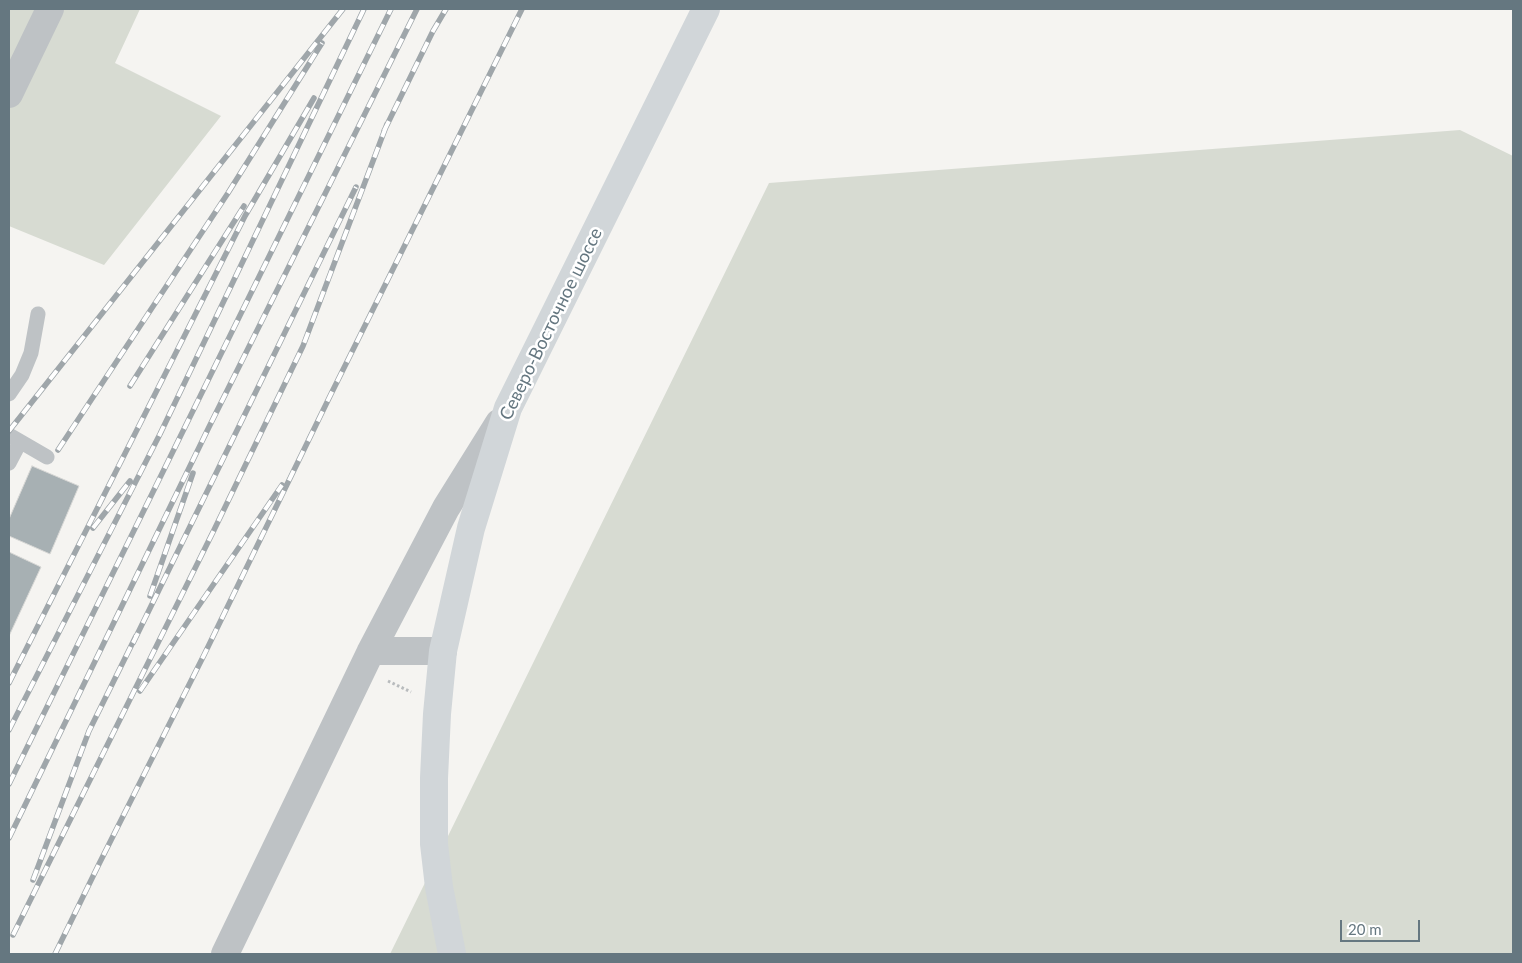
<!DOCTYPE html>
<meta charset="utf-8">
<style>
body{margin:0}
#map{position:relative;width:1522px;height:963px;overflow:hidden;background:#f5f4f1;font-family:Lato,sans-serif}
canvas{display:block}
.frame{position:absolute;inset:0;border:10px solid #657780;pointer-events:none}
.scale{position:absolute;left:1340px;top:920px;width:80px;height:22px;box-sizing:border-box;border:2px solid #657780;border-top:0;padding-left:6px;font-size:15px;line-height:18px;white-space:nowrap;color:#657780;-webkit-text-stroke:4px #fff;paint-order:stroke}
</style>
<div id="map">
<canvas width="1522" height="963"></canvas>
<div class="frame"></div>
<div class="scale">20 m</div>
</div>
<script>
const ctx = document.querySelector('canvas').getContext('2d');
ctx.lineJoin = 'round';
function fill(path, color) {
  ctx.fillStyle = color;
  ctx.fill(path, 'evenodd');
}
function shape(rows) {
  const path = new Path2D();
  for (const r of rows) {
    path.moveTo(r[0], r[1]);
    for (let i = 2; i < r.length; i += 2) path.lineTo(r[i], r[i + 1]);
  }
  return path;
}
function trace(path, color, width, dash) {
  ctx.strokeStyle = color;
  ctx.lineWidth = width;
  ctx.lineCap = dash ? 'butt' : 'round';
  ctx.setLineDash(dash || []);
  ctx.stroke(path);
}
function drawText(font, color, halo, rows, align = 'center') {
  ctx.font = font + ' Lato,sans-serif';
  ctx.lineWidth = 5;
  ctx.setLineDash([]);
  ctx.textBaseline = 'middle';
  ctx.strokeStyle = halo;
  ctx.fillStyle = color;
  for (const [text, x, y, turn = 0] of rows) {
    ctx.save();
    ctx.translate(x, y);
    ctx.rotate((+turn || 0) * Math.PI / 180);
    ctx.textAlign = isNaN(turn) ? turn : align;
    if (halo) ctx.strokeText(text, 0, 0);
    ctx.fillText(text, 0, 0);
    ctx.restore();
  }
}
const green = shape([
 [9,9,140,9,115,63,221,116,104,265,9,226],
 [1460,130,1513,156,1513,954,390,954,769,183]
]);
const building = shape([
 [32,466,79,486,50,554,9,536,9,519,32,466],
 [9,552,41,567,9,636,9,552]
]);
const path = shape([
 [388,681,411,692]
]);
const lane = shape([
 [9,394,22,375,31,353,38,314],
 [9,435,47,457],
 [9,463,20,442]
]);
const street = shape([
 [9,94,50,9],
 [371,651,443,651],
 [225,954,371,651,446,508,499,423]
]);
const secondary = shape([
 [452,954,439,887,434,844,434,778,437,714,443,651,471,528,508,408,706,9]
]);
const rail = shape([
 [384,131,433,31,446,9],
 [130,386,244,206],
 [9,431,343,9],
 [58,450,228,193,322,43],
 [93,528,130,481],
 [150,596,193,473],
 [133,643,356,187],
 [9,683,245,216,314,98],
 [140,691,282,485],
 [9,730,160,434,364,9],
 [9,784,391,9],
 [9,838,209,427,417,9],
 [33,880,89,731,136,636],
 [13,935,214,530,303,346,387,124],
 [55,954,99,864,204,655,331,394,522,9]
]);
const streetNames = [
 ["Северо-Восточное шоссе",551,324,-64]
];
fill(green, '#d7dbd2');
fill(building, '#a7b0b3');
trace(building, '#d6d6d4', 1);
trace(path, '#b8bbbd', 3, [2.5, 2.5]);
trace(lane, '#bec2c5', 15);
trace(street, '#bec2c5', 28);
trace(secondary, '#d1d6d9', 28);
trace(rail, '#9fa6aa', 5.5);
trace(rail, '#fff', 4, [11]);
drawText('18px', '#657780', '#fff', streetNames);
</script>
